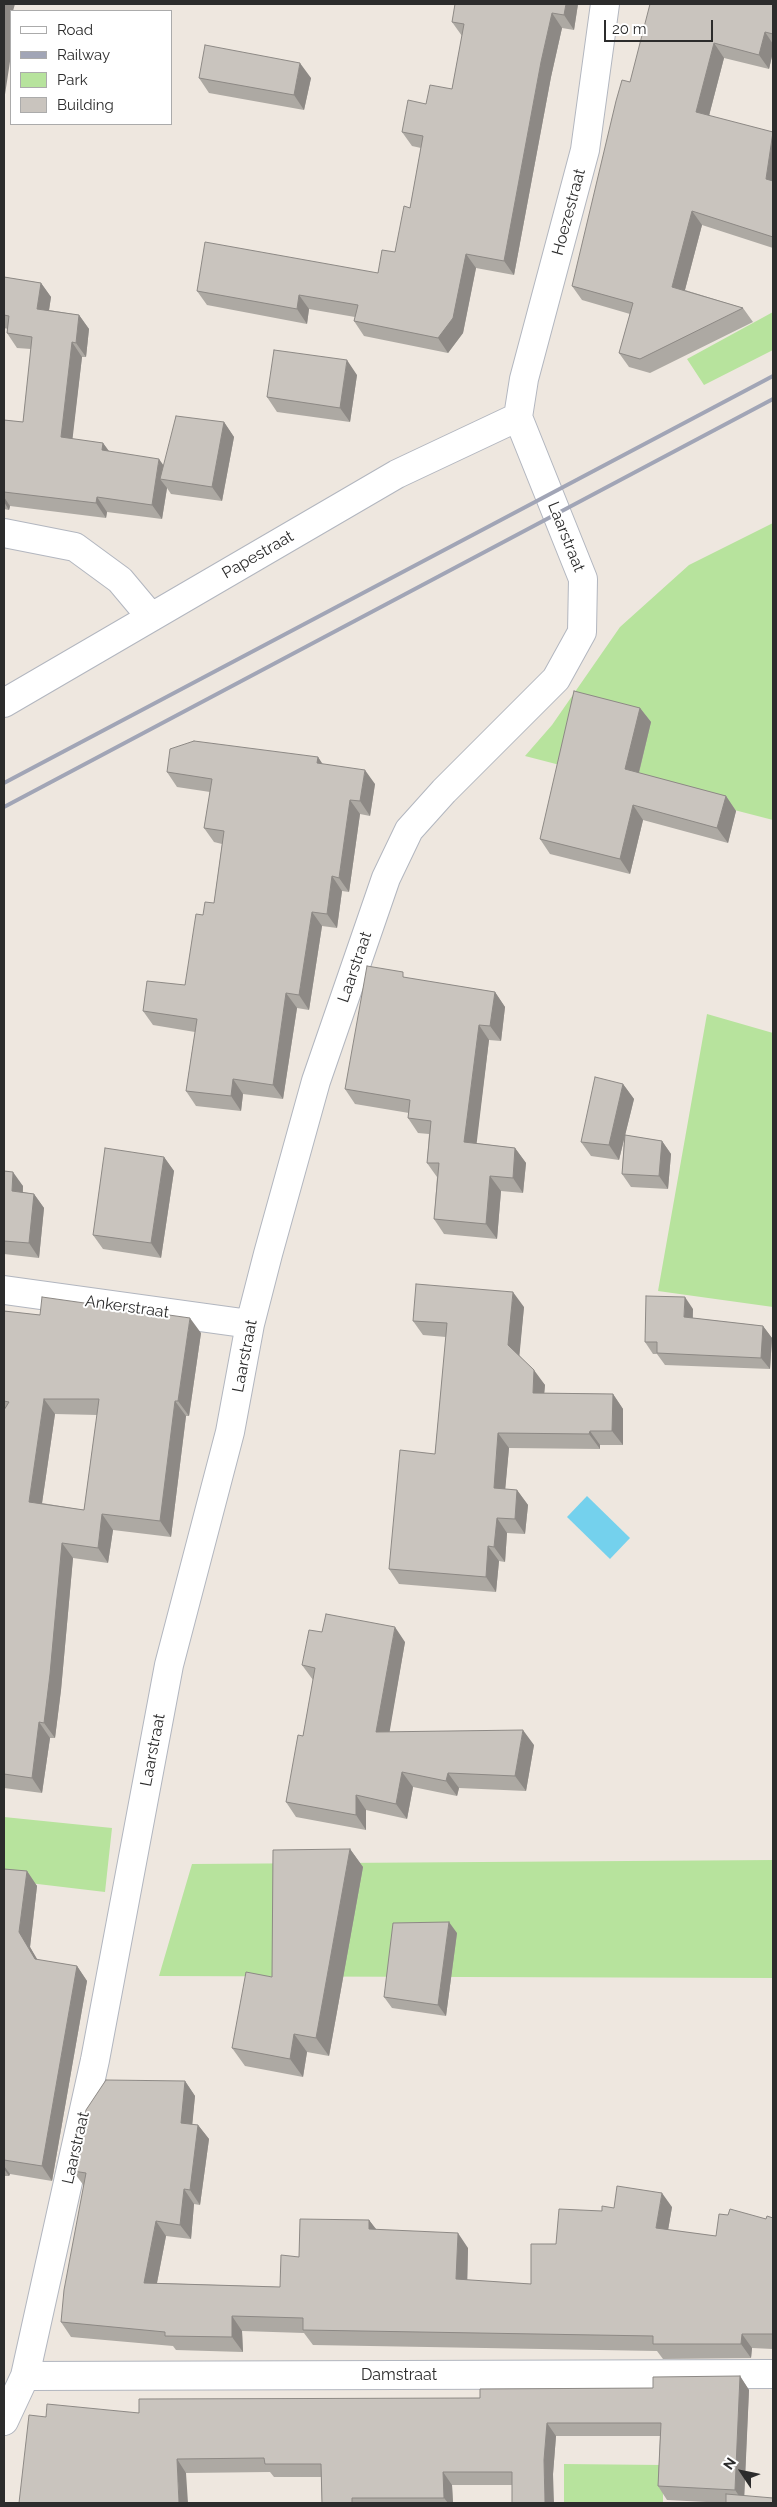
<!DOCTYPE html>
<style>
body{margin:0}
#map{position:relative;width:777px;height:2507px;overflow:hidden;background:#eee7df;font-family:Raleway,sans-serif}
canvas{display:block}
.frame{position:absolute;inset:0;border:5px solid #2c2c2c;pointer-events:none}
.legend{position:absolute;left:10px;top:10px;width:162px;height:115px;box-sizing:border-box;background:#fff;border:1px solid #ababab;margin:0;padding:6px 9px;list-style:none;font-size:15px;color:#2c2c2c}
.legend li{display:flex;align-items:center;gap:10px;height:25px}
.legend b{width:25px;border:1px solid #ababab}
.north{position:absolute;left:717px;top:2447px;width:50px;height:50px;-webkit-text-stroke:4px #fff;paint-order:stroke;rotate:304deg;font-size:14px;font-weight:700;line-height:20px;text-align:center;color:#2c2c2c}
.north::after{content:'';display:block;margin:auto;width:18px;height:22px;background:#2c2c2c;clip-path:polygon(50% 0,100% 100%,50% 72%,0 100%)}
.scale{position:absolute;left:604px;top:20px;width:109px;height:22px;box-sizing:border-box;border:2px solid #2c2c2c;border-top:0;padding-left:6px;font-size:15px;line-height:18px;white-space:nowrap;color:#2c2c2c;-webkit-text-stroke:4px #fff;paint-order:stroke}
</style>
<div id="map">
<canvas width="777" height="2507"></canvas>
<div class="frame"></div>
<ul class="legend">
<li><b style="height:6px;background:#fff"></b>Road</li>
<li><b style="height:6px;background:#a1a5b6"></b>Railway</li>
<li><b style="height:14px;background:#b7e39d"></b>Park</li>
<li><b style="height:14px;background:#c9c4be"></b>Building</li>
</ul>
<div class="north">N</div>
<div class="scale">20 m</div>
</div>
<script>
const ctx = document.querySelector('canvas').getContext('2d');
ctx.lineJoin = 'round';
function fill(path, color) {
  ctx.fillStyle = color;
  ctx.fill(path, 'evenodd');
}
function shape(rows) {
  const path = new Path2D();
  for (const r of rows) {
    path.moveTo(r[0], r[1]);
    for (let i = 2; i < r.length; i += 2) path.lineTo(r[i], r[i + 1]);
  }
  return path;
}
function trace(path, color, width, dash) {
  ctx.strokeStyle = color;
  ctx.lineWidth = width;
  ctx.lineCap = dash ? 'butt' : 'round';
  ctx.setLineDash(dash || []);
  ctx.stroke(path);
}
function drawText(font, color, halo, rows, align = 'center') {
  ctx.font = font + ' Raleway,sans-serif';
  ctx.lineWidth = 4;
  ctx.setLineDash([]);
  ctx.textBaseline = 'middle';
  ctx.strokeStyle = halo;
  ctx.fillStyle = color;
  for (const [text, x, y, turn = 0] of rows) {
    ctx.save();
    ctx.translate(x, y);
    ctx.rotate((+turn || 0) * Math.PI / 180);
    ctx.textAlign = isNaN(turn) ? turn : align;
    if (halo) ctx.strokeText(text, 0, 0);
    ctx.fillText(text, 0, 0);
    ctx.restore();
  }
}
const green = shape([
 [773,312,773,350,704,385,687,359],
 [773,523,773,820,525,756,552,725,620,627,689,565],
 [707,1014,773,1033,773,1307,658,1291],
 [4,1817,112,1828,105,1892,4,1880],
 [773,1860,773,1978,159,1976,192,1864],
 [564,2464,663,2465,663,2503,564,2503]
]);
const water = shape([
 [587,1496,630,1538,610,1559,567,1517]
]);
const minor = shape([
 [4,533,75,547,120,580,151,617],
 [4,703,397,474,518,417],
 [4,1290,250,1324],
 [25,2376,773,2374],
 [4,2421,25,2376,95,2060,169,1665,230,1432,250,1324,268,1254,316,1081,386,878,409,830,444,791,556,679,582,632,583,579,518,417,524,379,585,150,605,4]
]);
const rail = shape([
 [4,783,773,376],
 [4,807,773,399]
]);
const wall = shape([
 [578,4,574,30,562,28,551,77,514,275,476,268,463,333,448,353,364,336,354,321,355,317,309,309,307,324,207,305,197,291,378,273,395,252,410,208,421,148,412,146,402,132,426,104,452,89,462,36,452,22],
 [773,4,773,52,769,69,724,58,709,116,773,132,773,248,702,225,685,290,743,308,753,322,650,373,629,367,619,353,630,314,582,300,572,286,630,82],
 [199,78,311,78,304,110,209,93],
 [4,277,41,283,51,297,49,310,79,315,89,329,86,357,82,357,72,439,103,443,109,451,164,466,224,422,234,437,222,501,171,494,167,488,162,519,107,512,106,518,10,506,9,510,4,509,4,420,23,422,31,349,17,348,7,333,8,329,4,328],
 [357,375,350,422,277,412,267,397],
 [640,708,651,722,639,773,726,796,736,811,728,843,643,820,630,874,550,854,540,839],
 [318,757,322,764,375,784,370,816,360,814,349,892,342,891,337,928,322,926,309,1010,297,1008,283,1099,243,1094,241,1111,196,1106,186,1091,195,1032,153,1025,143,1011,185,985,203,915,214,903,222,844,214,842,204,828,210,792,177,787,167,772],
 [407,978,495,992,505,1007,501,1041,489,1040,476,1143,515,1148,526,1163,523,1193,501,1191,497,1239,444,1234,434,1219,437,1177,427,1163,429,1134,418,1133,408,1118,409,1113,355,1104,345,1089],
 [623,1084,634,1099,625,1135,662,1141,671,1154,668,1189,631,1187,622,1174,624,1139,619,1160,591,1156,581,1142],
 [164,1157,174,1171,161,1258,103,1249,93,1235],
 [4,1171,23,1186,23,1192,34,1194,44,1208,39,1258,4,1254],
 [524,1307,519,1355,545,1385,544,1393,613,1394,623,1409,623,1445,600,1445,600,1449,509,1448,505,1489,517,1490,528,1505,525,1534,507,1533,505,1562,499,1561,496,1592,399,1584,389,1569,435,1454,446,1337,423,1335,413,1321],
 [693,1309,693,1318,763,1326,772,1338,770,1369,665,1365,657,1354,653,1354,645,1342],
 [4,1311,201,1333,189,1416,186,1416,171,1537,113,1530,108,1563,73,1558,61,1690,55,1738,50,1738,42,1793,4,1788],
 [55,1414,97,1415,84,1510,42,1503],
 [322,1632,405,1642,389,1732,534,1745,526,1791,459,1788,457,1796,413,1787,407,1819,366,1810,366,1830,296,1817,286,1802,303,1736,313,1680,302,1665],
 [350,1849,363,1867,329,2056,307,2052,303,2077,245,2066,232,2048,272,1977],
 [4,1869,27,1871,37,1886,30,1947,37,1960,77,1966,87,1981,52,2181,10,2174,9,2176,4,2176],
 [457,1933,446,2016,392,2008,384,1997],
 [185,2081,195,2096,192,2124,198,2125,209,2139,200,2205,194,2204,191,2239,166,2236,157,2283,280,2287,299,2257,369,2220,376,2230,468,2248,467,2280,531,2284,556,2244,602,2211,614,2208,672,2207,668,2230,716,2236,766,2219,773,2218,773,2349,752,2348,751,2358,663,2359,657,2351,313,2345,304,2333,242,2331,243,2352,176,2350,173,2346,71,2337,61,2322,84,2186,73,2171],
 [740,2376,749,2390,744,2495,726,2503,667,2500,658,2486,660,2436,556,2436,553,2474,512,2485,452,2485,453,2503,322,2503,321,2477,274,2477,270,2472,186,2473,46,2417,480,2398,653,2388]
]);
const shadedWall = shape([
 [4,4,15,4,13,11,11,11,11,55,4,101],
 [566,4,578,4,574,30,564,15],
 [552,13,562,28,551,77,514,275,504,261,541,62],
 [765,32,773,44,773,52,769,69,759,55],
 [714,43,724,58,706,127,696,112],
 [300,63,311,78,304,110,294,95],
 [773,134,773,190,766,179],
 [692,211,702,225,682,301,672,287],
 [466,254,476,268,463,333,448,353,438,338],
 [41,283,51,297,47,323,37,309],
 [299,295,309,309,307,324,297,309],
 [79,315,89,329,86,357,76,343],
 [72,342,82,357,71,452,61,437],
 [347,360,357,375,350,422,340,408],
 [224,422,234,437,222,501,212,487],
 [103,443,113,457,102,450],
 [159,459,169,473,160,479,167,488,162,519,152,505],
 [4,497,10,506,9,510,4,502],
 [97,497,107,512,106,518,96,503],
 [640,708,651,722,636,784,625,769],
 [318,757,328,772,317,763],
 [365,770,375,784,370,816,360,801],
 [726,796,736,811,728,843,717,828],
 [350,800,360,814,349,892,339,878],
 [633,805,643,820,630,874,620,859],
 [332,876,342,891,337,928,327,914],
 [312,912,322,926,309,1010,299,995],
 [495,992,505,1007,501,1041,490,1026],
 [286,993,297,1008,283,1099,273,1085],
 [479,1025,489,1040,475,1157,464,1142],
 [233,1079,243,1094,241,1111,231,1096],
 [623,1084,634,1099,619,1160,609,1145],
 [662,1141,671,1154,668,1189,659,1176],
 [515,1148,526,1163,523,1193,513,1178],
 [164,1157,174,1171,161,1258,151,1243],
 [13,1172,23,1186,22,1206,12,1191],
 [490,1176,501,1191,497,1239,486,1224],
 [34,1194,44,1208,39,1258,29,1243],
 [513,1292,524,1307,519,1360,508,1345],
 [685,1297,693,1309,692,1329,684,1317],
 [190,1318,201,1333,189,1416,178,1401],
 [763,1326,772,1338,770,1369,761,1358],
 [534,1370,545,1385,543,1408,533,1393],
 [613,1394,623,1409,623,1445,612,1431],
 [44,1399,55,1414,40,1517,29,1502],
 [175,1401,186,1416,171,1537,160,1521],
 [590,1431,600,1445,600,1449,589,1434],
 [498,1433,509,1448,504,1503,494,1488],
 [517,1490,528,1505,525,1534,515,1519],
 [102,1514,113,1530,108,1563,98,1548],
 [497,1518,507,1533,505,1562,494,1547],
 [62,1543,73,1558,61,1690,55,1738,44,1723],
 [488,1546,499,1561,496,1592,486,1577],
 [395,1627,405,1642,387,1747,376,1732],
 [39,1722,50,1738,42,1793,32,1778],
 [523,1730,534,1745,526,1791,515,1776],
 [402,1772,413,1787,407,1819,396,1804],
 [448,1773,459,1788,457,1796,446,1781],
 [356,1795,366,1810,366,1830,356,1815],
 [350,1849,363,1867,329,2056,316,2038],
 [27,1871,37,1886,30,1947,46,1974,35,1959,19,1932],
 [449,1922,457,1933,446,2016,438,2005],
 [77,1966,87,1981,52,2181,42,2166],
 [294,2034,307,2052,303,2077,290,2059],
 [185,2081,195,2096,191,2138,181,2123],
 [198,2125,209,2139,200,2205,190,2190],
 [4,2166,10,2174,9,2176,4,2169],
 [184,2189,194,2204,191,2239,180,2225],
 [662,2193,672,2207,666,2242,656,2228],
 [369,2220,380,2234,369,2229],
 [156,2221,166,2236,154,2298,144,2283],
 [458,2233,468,2248,467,2293,456,2279],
 [232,2316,242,2331,243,2352,232,2337],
 [742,2334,752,2348,751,2358,741,2344],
 [740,2376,749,2390,744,2503,735,2490],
 [547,2423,556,2436,553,2474,554,2503,545,2503,544,2460],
 [177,2459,186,2473,188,2503,179,2503],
 [443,2472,452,2485,453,2503,448,2503,444,2498]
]);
const building = shape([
 [455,4,566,4,564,15,552,13,541,62,504,261,466,254,453,318,438,338,354,321,358,305,299,295,297,309,197,291,205,242,378,273,382,250,395,252,404,206,410,208,423,136,402,132,408,100,426,104,430,85,452,89,464,24,452,22,455,4],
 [650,4,773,4,773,34,765,32,759,55,714,43,696,112,773,132,766,179,773,181,773,237,692,211,672,287,743,308,640,359,619,353,633,303,572,286,616,101,622,80,630,82,650,4],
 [205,45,300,63,294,95,199,78,205,45],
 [4,277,41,283,37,309,79,315,76,343,72,342,61,437,103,443,102,450,159,459,152,505,97,497,96,503,4,492,4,420,23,422,32,337,7,333,9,316,4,315,4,277],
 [274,350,347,360,340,408,267,397,274,350],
 [176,416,224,422,212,487,160,479,176,416],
 [574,691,640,708,625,769,726,796,717,828,633,805,620,859,540,839,574,691],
 [194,741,318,757,317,763,365,770,360,801,350,800,339,878,332,876,327,914,312,912,299,995,286,993,273,1085,233,1079,231,1096,186,1091,197,1019,143,1011,147,981,185,985,196,914,203,915,205,902,214,903,224,831,204,828,212,779,167,772,170,749,194,741],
 [367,966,403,972,403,977,495,992,490,1026,479,1025,464,1142,515,1148,513,1178,490,1176,486,1224,434,1219,439,1163,427,1163,431,1121,408,1118,410,1100,345,1089,367,966],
 [595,1077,623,1084,609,1145,581,1142,595,1077],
 [625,1135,662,1141,659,1176,622,1174,625,1135],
 [105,1148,164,1157,151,1243,93,1235,105,1148],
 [4,1171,13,1172,12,1191,34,1194,29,1243,4,1241,4,1171],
 [416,1284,513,1292,508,1345,534,1370,533,1393,613,1394,612,1431,590,1431,589,1434,498,1433,494,1488,517,1490,515,1519,497,1518,494,1547,488,1546,486,1577,389,1569,400,1450,435,1454,447,1323,413,1321,416,1284],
 [646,1296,685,1297,684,1317,763,1326,761,1358,657,1353,657,1342,645,1342,646,1296],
 [42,1297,190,1318,178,1401,175,1401,160,1521,102,1514,98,1548,62,1543,50,1674,44,1723,39,1722,32,1778,4,1774,4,1410,9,1402,4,1401,4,1311,40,1315,42,1297],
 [44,1399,99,1399,84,1510,29,1502,44,1399],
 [326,1614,395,1627,376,1732,523,1730,515,1776,448,1773,446,1781,402,1772,396,1804,356,1795,356,1815,286,1802,298,1735,303,1736,315,1668,302,1665,309,1630,322,1632,326,1614],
 [350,1849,316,2038,294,2034,290,2059,232,2048,246,1972,272,1977,273,1850,350,1849],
 [4,1869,27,1871,19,1932,35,1959,77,1966,42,2166,4,2160,4,1869],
 [449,1922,438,2005,384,1997,393,1923,449,1922],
 [106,2080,185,2081,181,2123,198,2125,190,2190,184,2189,180,2225,156,2221,144,2283,280,2287,281,2255,299,2257,300,2219,369,2220,369,2229,458,2233,456,2279,531,2284,531,2244,556,2244,559,2209,602,2211,602,2206,614,2208,617,2186,662,2193,656,2228,716,2236,719,2214,728,2215,730,2209,766,2219,767,2216,773,2218,773,2334,742,2334,741,2344,653,2344,653,2336,303,2330,303,2318,232,2316,232,2337,165,2336,165,2332,61,2322,64,2290,86,2173,73,2171,86,2110,106,2080],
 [740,2376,735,2490,658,2486,661,2423,547,2423,544,2460,545,2503,512,2503,512,2472,443,2472,444,2498,352,2498,352,2503,322,2503,321,2464,265,2464,264,2458,177,2459,179,2503,19,2503,29,2415,46,2417,47,2404,139,2413,139,2399,480,2398,480,2389,653,2388,653,2377,740,2376],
 [726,2494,773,2498,773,2503,726,2503,726,2494]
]);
const streetNames = [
 ["Hoezestraat",569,212,-75],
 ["Laarstraat",566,537,68],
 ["Papestraat",258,555,-30],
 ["Laarstraat",355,967,-71],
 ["Ankerstraat",127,1307,8],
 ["Laarstraat",245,1356,-79],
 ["Laarstraat",153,1750,-79],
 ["Laarstraat",76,2148,-77],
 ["Damstraat",399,2375]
];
fill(green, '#b7e39d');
fill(water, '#74d1ed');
trace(minor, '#b2b6bf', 30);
trace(minor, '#fff', 28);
trace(rail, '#a1a5b6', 4);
fill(wall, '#ada9a3');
fill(shadedWall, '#8d8985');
fill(building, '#c9c4be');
trace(building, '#8d8985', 1);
drawText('16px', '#2c2c2c', '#fff', streetNames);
</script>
